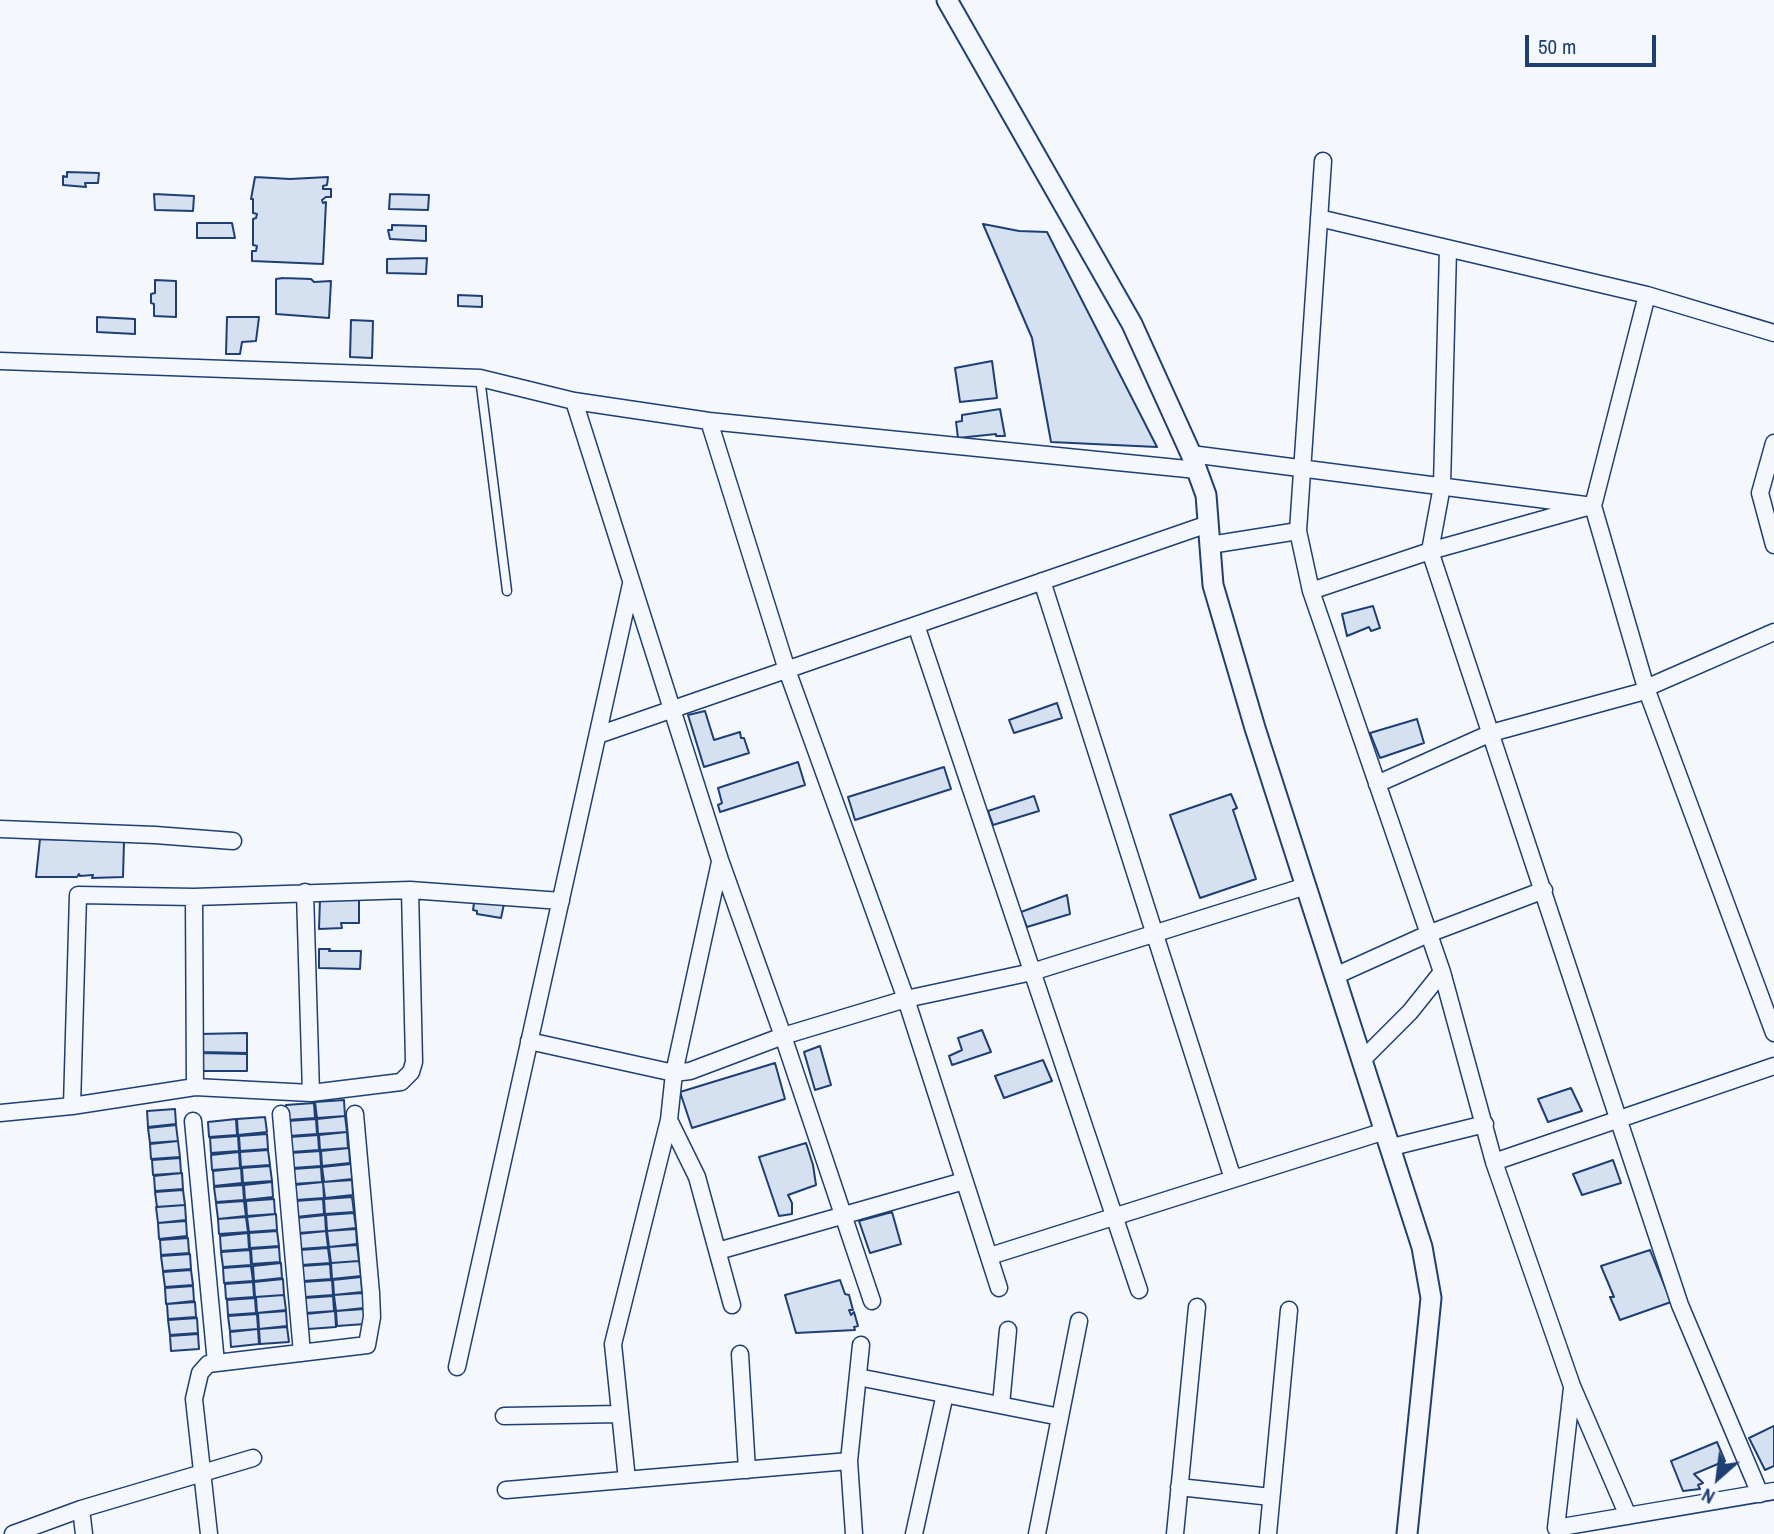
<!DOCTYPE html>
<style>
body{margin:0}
#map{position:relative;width:1774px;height:1534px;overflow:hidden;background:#f4f7fb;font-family:"Archivo Narrow",sans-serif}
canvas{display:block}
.north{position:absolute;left:1683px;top:1443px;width:70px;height:70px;-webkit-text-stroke:5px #f4f7fb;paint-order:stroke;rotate:208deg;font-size:19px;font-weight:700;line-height:28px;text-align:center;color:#1d3f73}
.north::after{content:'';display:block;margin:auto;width:24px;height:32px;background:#1d3f73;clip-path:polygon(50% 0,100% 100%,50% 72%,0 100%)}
.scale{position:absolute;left:1525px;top:35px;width:131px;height:32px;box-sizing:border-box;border:4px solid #1d3f73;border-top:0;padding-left:9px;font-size:21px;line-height:24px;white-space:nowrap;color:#1d3f73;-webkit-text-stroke:5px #f4f7fb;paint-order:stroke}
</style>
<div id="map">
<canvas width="1774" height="1534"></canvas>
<div class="north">N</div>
<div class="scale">50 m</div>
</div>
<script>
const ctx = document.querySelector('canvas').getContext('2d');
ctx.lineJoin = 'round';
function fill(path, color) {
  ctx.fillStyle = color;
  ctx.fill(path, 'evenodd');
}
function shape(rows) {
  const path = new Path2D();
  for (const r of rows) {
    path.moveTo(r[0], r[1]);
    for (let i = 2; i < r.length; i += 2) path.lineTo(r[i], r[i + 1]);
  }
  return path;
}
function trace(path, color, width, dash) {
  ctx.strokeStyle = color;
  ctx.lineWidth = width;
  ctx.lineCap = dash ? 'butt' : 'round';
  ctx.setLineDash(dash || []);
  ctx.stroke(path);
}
const building = shape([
 [67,172,99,173,98,183,85,183,86,187,63,185,63,176,67,177,67,172],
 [255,177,290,179,328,177,327,185,323,186,323,189,331,189,331,197,326,197,322,200,323,203,326,202,323,264,252,261,252,251,256,251,257,246,253,245,253,219,256,218,257,214,253,213,253,199,251,199,255,177],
 [154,194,194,196,193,211,155,210,154,194],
 [390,194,429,195,428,210,389,209,390,194],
 [197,223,232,223,235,238,197,238,197,223],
 [983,224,1019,231,1047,232,1157,447,1051,442,1032,338,983,224],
 [392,225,426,226,426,241,390,239,388,230,392,230,392,225],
 [427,258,426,274,387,273,387,259,427,258],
 [283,278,311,279,314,282,331,281,329,318,276,314,276,279,283,278],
 [155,280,176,281,176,317,154,316,154,304,151,303,151,294,155,293,155,280],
 [458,295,482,296,482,307,458,306,458,295],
 [97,317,135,319,135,334,97,332,97,317],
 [227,317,259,317,256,341,242,342,240,354,226,354,227,317],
 [351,320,373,321,372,358,350,357,351,320],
 [992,361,997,398,960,402,955,368,992,361],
 [1000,409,1005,436,996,436,996,434,958,438,956,422,962,421,962,415,1000,409],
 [1373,606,1380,628,1371,631,1369,627,1347,636,1342,614,1373,606],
 [1057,703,1062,718,1014,733,1009,720,1057,703],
 [705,711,714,740,740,732,741,738,744,738,749,753,704,767,688,715,705,711],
 [1417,719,1424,743,1380,758,1370,733,1417,719],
 [798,762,805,785,720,812,718,805,722,803,718,788,798,762],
 [944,767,951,789,855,820,848,797,944,767],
 [1231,794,1237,808,1233,810,1256,879,1200,898,1170,815,1231,794],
 [1034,796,1039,811,993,825,988,811,1034,796],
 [40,839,124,841,123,877,92,878,93,875,80,876,79,874,77,877,36,877,40,839],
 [1067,895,1070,914,1027,927,1021,912,1067,895],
 [475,896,504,904,501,918,477,914,477,911,473,910,475,896],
 [320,899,359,900,359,923,341,923,342,928,319,929,320,899],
 [319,949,330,949,329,951,361,951,360,969,319,968,319,949],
 [982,1030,991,1052,952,1065,949,1056,962,1050,958,1038,982,1030],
 [247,1033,247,1053,201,1052,200,1034,247,1033],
 [820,1046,831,1085,815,1090,804,1052,820,1046],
 [202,1053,247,1054,247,1071,203,1071,202,1053],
 [1043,1060,1052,1081,1004,1098,995,1076,1043,1060],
 [775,1063,785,1099,692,1128,680,1092,775,1063],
 [1571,1088,1582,1111,1548,1122,1538,1099,1571,1088],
 [344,1100,345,1116,317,1118,315,1102,344,1100],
 [314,1103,315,1118,287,1120,286,1105,314,1103],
 [175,1109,176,1124,148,1127,147,1111,175,1109],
 [345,1116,347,1132,318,1134,317,1119,345,1116],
 [265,1117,267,1132,238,1135,237,1119,265,1117],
 [236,1119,237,1135,209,1137,208,1122,236,1119],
 [316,1119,317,1134,289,1136,288,1121,316,1119],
 [176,1125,178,1141,150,1143,148,1128,176,1125],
 [347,1132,348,1148,320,1150,319,1135,347,1132],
 [267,1134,268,1149,240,1151,239,1136,267,1134],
 [318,1135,319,1150,291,1152,290,1137,318,1135],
 [238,1136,239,1151,211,1153,210,1138,238,1136],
 [178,1141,180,1157,151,1159,150,1144,178,1141],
 [806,1143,813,1165,816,1185,788,1195,792,1203,792,1214,779,1216,759,1157,806,1143],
 [349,1148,350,1163,322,1166,321,1151,349,1148],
 [268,1150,270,1165,241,1167,240,1152,268,1150],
 [320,1151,321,1166,293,1168,291,1153,320,1151],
 [239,1152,240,1168,212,1170,211,1155,239,1152],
 [180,1158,181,1173,153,1175,152,1160,180,1158],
 [1613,1160,1621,1183,1582,1195,1573,1174,1613,1160],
 [351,1164,352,1179,324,1182,322,1167,351,1164],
 [270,1166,272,1181,243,1183,242,1168,270,1166],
 [321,1167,322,1182,294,1184,293,1169,321,1167],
 [241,1168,242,1183,214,1186,213,1171,241,1168],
 [182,1173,183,1189,155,1191,154,1176,182,1173],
 [352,1180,353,1195,325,1198,323,1182,352,1180],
 [272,1182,273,1197,245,1200,244,1185,272,1182],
 [323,1182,324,1198,296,1200,294,1185,323,1182],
 [243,1185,244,1200,216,1202,214,1187,243,1185],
 [183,1190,185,1205,157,1207,155,1192,183,1190],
 [352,1197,354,1212,325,1214,324,1199,352,1197],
 [274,1199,275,1214,247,1216,246,1201,274,1199],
 [323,1199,324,1214,296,1217,295,1201,323,1199],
 [244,1201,246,1216,218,1219,216,1203,244,1201],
 [185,1205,186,1220,158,1223,156,1207,185,1205],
 [892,1212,901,1244,870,1253,859,1221,892,1212],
 [354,1213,356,1228,327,1231,326,1215,354,1213],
 [276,1214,277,1230,249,1232,247,1217,276,1214],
 [325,1215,326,1231,298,1233,297,1218,325,1215],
 [246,1217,248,1232,219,1234,218,1219,246,1217],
 [186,1221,187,1236,159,1239,158,1223,186,1221],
 [356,1229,357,1244,329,1247,327,1231,356,1229],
 [277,1231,279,1246,250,1248,249,1233,277,1231],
 [326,1231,328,1247,299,1249,298,1234,326,1231],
 [248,1233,249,1249,221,1251,220,1236,248,1233],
 [188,1238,189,1253,161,1255,160,1240,188,1238],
 [357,1245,359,1261,331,1263,329,1247,357,1245],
 [279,1247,280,1262,252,1264,251,1249,279,1247],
 [328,1248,330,1263,301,1265,300,1250,328,1248],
 [250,1250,251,1265,223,1267,221,1252,250,1250],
 [1650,1250,1671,1302,1620,1320,1610,1297,1614,1297,1601,1266,1650,1250],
 [190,1254,191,1269,163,1271,161,1256,190,1254],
 [359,1261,361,1276,332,1279,331,1263,359,1261],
 [281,1263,282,1278,254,1281,253,1266,281,1263],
 [330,1264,331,1279,303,1281,302,1266,330,1264],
 [251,1266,253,1281,224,1283,223,1268,251,1266],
 [191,1270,193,1285,165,1287,163,1272,191,1270],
 [361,1277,362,1292,334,1295,333,1280,361,1277],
 [283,1279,284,1295,255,1297,254,1282,283,1279],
 [332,1280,333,1295,305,1297,303,1282,332,1280],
 [840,1280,845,1294,849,1295,853,1310,849,1310,851,1315,854,1312,858,1326,854,1327,855,1330,796,1333,785,1295,840,1280],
 [253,1282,254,1297,226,1299,225,1284,253,1282],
 [193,1286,194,1301,166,1304,165,1288,193,1286],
 [363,1293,364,1308,336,1311,334,1295,363,1293],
 [284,1295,286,1310,257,1313,256,1297,284,1295],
 [333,1296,334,1311,306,1313,305,1298,333,1296],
 [255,1298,256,1313,228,1315,227,1300,255,1298],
 [195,1302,196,1317,168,1319,167,1304,195,1302],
 [364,1309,365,1324,337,1326,336,1311,364,1309],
 [286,1311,287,1326,259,1329,258,1313,286,1311],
 [335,1311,336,1327,308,1329,306,1314,335,1311],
 [257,1314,258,1329,230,1331,228,1316,257,1314],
 [197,1318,198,1333,170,1335,168,1320,197,1318],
 [287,1327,289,1342,260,1344,259,1329,287,1327],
 [258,1329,259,1344,231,1347,230,1332,258,1329],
 [198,1334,199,1349,171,1351,170,1336,198,1334],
 [1774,1426,1774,1466,1765,1470,1749,1438,1774,1426],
 [1717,1442,1725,1461,1694,1474,1703,1483,1698,1485,1700,1489,1683,1491,1671,1461,1717,1442]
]);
const service = shape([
 [480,378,507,591]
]);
const minor = shape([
 [1323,161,1298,531,1311,591,1442,972,1494,1162,1572,1386,1628,1516],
 [1319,218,1647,295,1774,333],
 [1448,249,1442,486,1430,551,1680,1305,1760,1494],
 [1647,295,1593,506,1646,688,1774,1033],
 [0,361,480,378,574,401,709,421,1197,470],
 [574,401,720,860,783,1036,872,1301],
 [709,421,787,670,906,999,999,1288],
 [1774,443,1760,493,1774,545],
 [1191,454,1593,506],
 [1210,545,1298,531],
 [1042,581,1233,1179],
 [1311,591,1430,551,1587,507],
 [916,625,1139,1290],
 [598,735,1208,524],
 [1377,784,1491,733,1645,691,1646,688,1774,632],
 [0,829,155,835,233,841],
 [720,862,674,1073,669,1120,697,1177,732,1305],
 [305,892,311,1093],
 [194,897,195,1087],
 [1335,976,1428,934,1544,890],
 [529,1041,674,1073,690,1071,783,1036,906,999,1032,972,1306,886],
 [1362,1060,1410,1012,1442,972],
 [72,1106,78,895,194,897,410,890,561,901],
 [0,1113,72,1106,195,1087,311,1093,401,1082,411,1072,414,1062,410,890],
 [281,1114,302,1353],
 [193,1121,216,1363],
 [1392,1147,1485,1124],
 [1494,1162,1774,1066],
 [718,1251,964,1181],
 [990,1256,1385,1131],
 [740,1354,747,1470],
 [457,1367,631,584],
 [858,1377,1060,1417],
 [1572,1388,1556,1528,1774,1491],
 [1001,1405,1008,1330],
 [504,1416,620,1414],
 [627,1480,613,1344,669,1120],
 [1179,1487,1271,1497],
 [506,1490,849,1461],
 [81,1509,84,1534],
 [13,1534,81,1509,253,1458],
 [209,1534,194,1399,200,1373,208,1364,367,1345,372,1317,371,1293,355,1114],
 [854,1534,849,1461,861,1345],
 [914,1534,945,1394],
 [1037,1534,1079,1321],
 [1175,1534,1197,1307],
 [1268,1534,1289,1310]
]);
const tertiary = shape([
 [947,0,1132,324,1191,454,1206,495,1213,585,1255,728,1422,1247,1431,1298,1407,1534]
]);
fill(building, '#d5e0f0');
trace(building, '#1d3f73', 2);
trace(service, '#1d3f73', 11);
trace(minor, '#1d3f73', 19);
trace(tertiary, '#1d3f73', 23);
trace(service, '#f4f7fb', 8);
trace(minor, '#f4f7fb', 16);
trace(tertiary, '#f4f7fb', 19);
</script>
